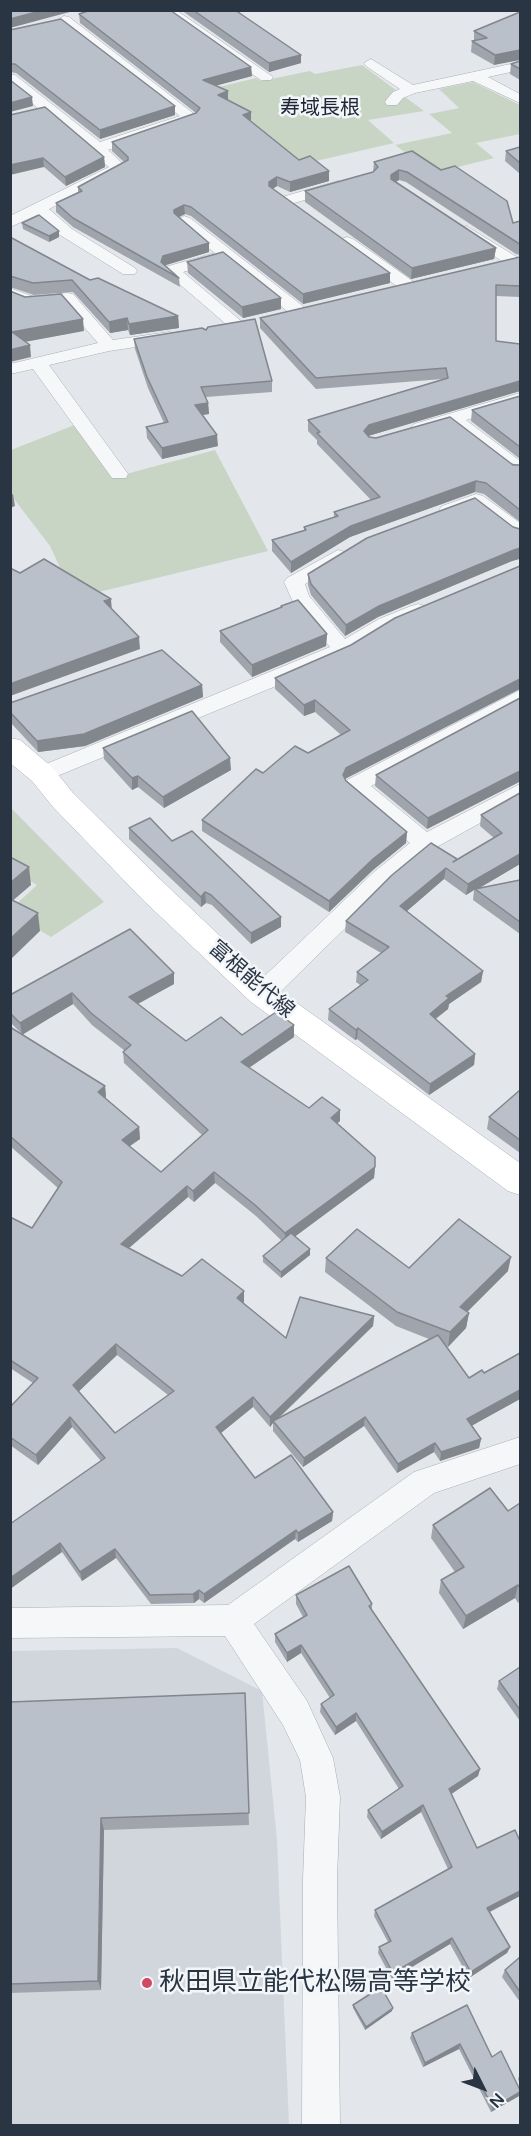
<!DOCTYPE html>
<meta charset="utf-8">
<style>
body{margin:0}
#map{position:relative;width:531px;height:2136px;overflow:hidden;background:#e3e7eb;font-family:"Varela Round",sans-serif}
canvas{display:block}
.frame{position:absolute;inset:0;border:12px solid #2a3544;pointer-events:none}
.north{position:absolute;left:453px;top:2058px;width:60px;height:60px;-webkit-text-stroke:4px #f3f6f9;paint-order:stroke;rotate:132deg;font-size:16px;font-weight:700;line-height:24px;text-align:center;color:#2a3544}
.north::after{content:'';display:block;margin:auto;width:21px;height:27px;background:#2a3544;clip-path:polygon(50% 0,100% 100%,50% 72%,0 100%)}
</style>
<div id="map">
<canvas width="531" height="2136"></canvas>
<div class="frame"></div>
<div class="north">N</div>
</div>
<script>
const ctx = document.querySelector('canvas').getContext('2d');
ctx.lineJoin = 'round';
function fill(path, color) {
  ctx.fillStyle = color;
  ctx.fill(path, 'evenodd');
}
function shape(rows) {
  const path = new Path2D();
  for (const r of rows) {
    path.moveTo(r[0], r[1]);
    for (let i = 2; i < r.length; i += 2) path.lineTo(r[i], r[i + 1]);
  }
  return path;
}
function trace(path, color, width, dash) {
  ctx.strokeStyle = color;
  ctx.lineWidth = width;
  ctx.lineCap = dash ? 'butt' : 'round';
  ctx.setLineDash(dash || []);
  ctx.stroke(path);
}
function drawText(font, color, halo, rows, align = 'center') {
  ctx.font = font + ' "Varela Round","Noto Sans JP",sans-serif';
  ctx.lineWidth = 5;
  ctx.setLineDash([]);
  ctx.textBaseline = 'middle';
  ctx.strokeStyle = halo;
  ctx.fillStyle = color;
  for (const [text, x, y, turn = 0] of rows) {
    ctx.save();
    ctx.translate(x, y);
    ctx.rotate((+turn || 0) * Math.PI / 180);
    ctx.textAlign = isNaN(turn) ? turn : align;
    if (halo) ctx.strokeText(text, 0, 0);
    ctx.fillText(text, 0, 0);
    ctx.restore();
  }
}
const built = shape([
 [177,1648,262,1691,277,1840,289,2125,11,2125,10,1651]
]);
const green = shape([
 [362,65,424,111,368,120,394,143,303,164,211,89,256,78,261,81,310,71,315,74],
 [473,82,520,105,520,134,476,143,494,158,434,173,395,145,452,133,429,114,459,108,439,89],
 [77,424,115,477,215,450,268,551,74,598,50,546,11,495,11,450],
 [10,807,104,902,51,937,11,913,11,909,37,885,11,870]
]);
const minor = shape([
 [160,10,176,10,273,77,271,80,261,80,160,10],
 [64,16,69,17,198,117,196,120,108,150,124,165,127,168,124,171,49,209,72,229,135,268,137,271,135,274,123,274,60,235,37,215,10,227,10,216,109,167,10,85,10,74,15,75,100,142,180,116,59,23,57,20,64,16],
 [371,59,413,85,520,62,520,70,488,77,520,94,520,103,473,81,415,93,403,98,397,105,387,105,385,102,387,99,393,92,400,89,366,66,364,63,371,59],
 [338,181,346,186,343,189,287,205,279,200,282,197,338,181],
 [184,216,190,218,304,307,306,311,304,315,292,315,224,260,183,272,247,326,245,330,239,331,233,330,163,270,165,267,215,253,178,224,176,221,184,216],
 [466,226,520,259,520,265,508,265,460,234,458,231,466,226],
 [347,237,353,239,414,282,416,286,414,290,402,290,341,245,339,242,341,239,347,237],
 [10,288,34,297,67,293,73,294,113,340,169,332,175,333,178,337,175,341,169,342,109,351,49,365,128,474,126,478,112,478,33,369,10,374,10,364,98,343,63,303,26,306,10,299,10,288],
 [520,393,520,404,466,420,520,461,520,475,513,474,449,425,420,433,414,432,411,428,414,424,520,393],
 [476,494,483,496,520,523,520,538,513,536,474,507,449,516,442,514,439,510,442,506,476,494],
 [338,550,345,552,348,556,345,560,305,584,309,596,345,639,379,619,411,606,418,604,425,606,428,610,425,614,393,627,350,654,310,672,50,779,42,781,34,779,31,774,34,769,330,647,293,602,284,582,287,578,338,550],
 [520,690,520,706,371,786,427,832,520,784,520,801,433,849,390,884,271,1001,262,1003,253,1001,250,994,253,987,374,872,410,843,347,790,344,785,347,780,520,690],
 [520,1437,520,1464,434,1493,254,1624,307,1701,333,1758,340,1797,337,1880,340,2126,302,2126,303,1880,306,1797,300,1760,283,1725,225,1636,10,1638,10,1608,228,1605,414,1472,520,1437]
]);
const secondary = shape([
 [10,738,20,740,52,767,73,793,165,884,273,986,520,1163,520,1195,508,1191,251,1002,143,900,53,807,32,781,10,763,10,738]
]);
const wall = shape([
 [181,10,235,10,301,63,269,72],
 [520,12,494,65,471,52,472,41,474,41,474,31],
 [79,14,251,67,252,76,216,85,228,100,251,112,251,121,299,160,329,171,329,181,290,192,277,186,273,189,390,283,303,304,191,216,185,214,179,217,209,243,209,252,165,265,179,278,180,287,73,227,56,212,56,203,78,192,78,187,124,162,112,151,112,142,196,113,80,23],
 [10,30,175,115,100,139,16,73,10,72],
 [520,61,520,80,510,74,511,64],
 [10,115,104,157,105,167,66,186,44,167],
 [520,147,520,174,505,161,506,151],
 [412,151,513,223,520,221,520,255,516,254,406,182,399,180,396,182,496,248,494,259,411,279,305,202,305,191,373,172,374,162],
 [22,223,59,231,59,237,49,242,23,229],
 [10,237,90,280,178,316,179,328,130,335,128,330,110,333,73,292,34,295,10,287],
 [520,257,520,297,496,296,496,341,520,391,368,436,369,437,520,465,520,522,484,494,475,492,350,537,291,573,272,551,272,540,304,530,304,527,334,517,334,512,371,500,317,444,317,440,308,431,308,420,443,379,316,389,260,328,260,318],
 [187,262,281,298,281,309,243,318,188,273],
 [134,339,272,381,272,392,206,397,208,403,209,414,202,415,218,446,162,459,147,438,146,427,164,423,148,388,135,349],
 [520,396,520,459,471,421,472,410],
 [513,527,520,529,520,560,519,559,512,561,378,617,345,636,311,595,308,585,308,574],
 [520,566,345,779,407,832,406,843,373,870,329,912,202,831,202,820,263,773,308,753,341,735,315,712,304,716,275,689,275,678,351,645],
 [281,606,327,634,326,646,252,677,220,642,220,631,281,608],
 [202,685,203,697,85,746,38,752,10,722,10,712],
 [520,698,520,783,519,782,427,829,375,786,376,775],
 [103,748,231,770,164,808,138,787,132,790,104,759],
 [520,793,520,864,479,888,520,880,520,934,473,900,474,890,466,895,444,879,407,911,483,971,481,982,449,1004,448,1009,436,1019,475,1054,474,1065,429,1095,357,1039,355,1040,328,1020,329,1009,360,985,356,982,357,972,381,953,345,932,346,921,457,860,494,838,480,826,481,815],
 [129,828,172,841,281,927,251,944,212,905,206,903,201,907,129,839],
 [174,984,138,1004,186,1041,242,1035,294,1025,294,1037,249,1068,309,1108,340,1121,337,1123,375,1167,374,1178,295,1236,310,1255,281,1278,263,1262,263,1256,282,1241,256,1216,215,1183,194,1202,188,1197,129,1248,182,1276,244,1302,243,1303,286,1338,374,1316,373,1326,278,1419,429,1339,396,1326,325,1272,326,1258,409,1268,508,1271,467,1312,469,1313,466,1328,448,1347,445,1346,469,1378,484,1373,520,1399,472,1425,481,1439,479,1448,440,1461,434,1452,397,1473,364,1426,303,1467,273,1431,273,1423,270,1427,253,1407,221,1433,255,1478,333,1512,332,1521,298,1542,295,1539,204,1603,199,1599,194,1603,151,1604,116,1558,82,1581,62,1552,10,1589,101,1461,72,1427,38,1465,10,1445,10,1407,33,1383,10,1368,10,1217,32,1228,58,1188,10,1146,10,1027,22,1034,10,1022,10,995],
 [73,1004,92,1025,125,1051,123,1052,124,1063,202,1135,161,1172,129,1146,140,1139,139,1127,105,1098,106,1097,105,1086,22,1034],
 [117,1355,168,1395,115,1433,78,1392],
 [520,1090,520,1153,487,1129,489,1117],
 [520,1503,520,1601,518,1603,515,1598,463,1629,439,1593,441,1580,455,1572,431,1538,433,1525,508,1511],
 [296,1595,372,1604,372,1611,480,1769,478,1776,451,1794,477,1848,520,1841,520,1896,490,1912,510,1947,507,1953,469,1978,450,1944,392,1979,378,1953,379,1947,388,1942,374,1916,375,1910,448,1869,421,1812,381,1839,367,1817,368,1810,399,1789,356,1721,335,1735,320,1712,321,1704,330,1698,301,1653,287,1662,275,1642,275,1634,303,1617,296,1604],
 [520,1667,520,1721,497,1689,499,1681],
 [245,1693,249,1825,104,1830,101,1990,10,1993,10,1702],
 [520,1957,520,2002,502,1977,505,1970],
 [353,2005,392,2011,365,2030,353,2008],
 [467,2005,492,2057,519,2096,491,2112,459,2049,423,2067,410,2038,412,2033],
 [520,2074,520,2084,518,2079]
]);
const shadedWall = shape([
 [44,10,77,10,10,28,10,19],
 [520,50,520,60,494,65,495,55],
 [301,55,301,63,269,72,269,63],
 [251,67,252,76,204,89,203,80],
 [228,91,228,100,218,95],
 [32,97,33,106,10,112,10,103],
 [175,106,175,115,100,139,100,130],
 [251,112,251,121,243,115],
 [104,157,105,167,66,186,65,177],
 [43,158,44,167,10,175,10,165],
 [399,170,399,180,391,185,391,175],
 [329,171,329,181,290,192,290,182],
 [277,177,277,186,269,191,269,182],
 [184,205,185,214,175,219,174,213,174,210],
 [59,231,59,237,49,242,49,236],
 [209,243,209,252,163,266,161,262,163,256],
 [496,248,494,259,411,279,412,268],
 [390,273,390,283,303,304,303,294],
 [281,298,281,309,243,318,242,307],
 [178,316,179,328,130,335,129,324],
 [127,318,128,330,110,333,109,322],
 [83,319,84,331,14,344,12,332],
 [30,345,31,357,10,362,10,350],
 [520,381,520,391,368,436,364,431,369,425],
 [208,403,209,414,195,416,195,405],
 [217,435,218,446,162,459,162,448],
 [476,481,475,492,350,537,291,573,291,562,351,526],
 [13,494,15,506,10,508,10,496],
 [520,548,519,559,512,561,378,617,345,636,346,625,379,606,514,550],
 [111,599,112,611,104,601],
 [327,634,326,646,252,677,252,665],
 [139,637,140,649,10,696,10,684],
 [520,679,520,689,345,779,343,775,346,768],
 [202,685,203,697,85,746,38,752,37,741],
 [315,700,315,712,304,716,304,705],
 [230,758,231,770,164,808,163,797],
 [520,771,519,782,427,829,428,818],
 [138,776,138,787,132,790,132,778],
 [407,832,406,843,373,870,329,912,329,901,373,859],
 [520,854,520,864,476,890,475,889,474,890,466,895,468,884],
 [29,867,31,885,10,903,10,883],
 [446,868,444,879,400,917,400,906],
 [205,892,206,903,201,907,201,897],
 [38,913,40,931,10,960,10,939],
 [281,917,281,927,251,944,251,933],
 [483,971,481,982,449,1004,448,1009,428,1024,430,1014,446,996],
 [174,973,174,984,130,1008,129,997],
 [72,993,73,1004,22,1035,20,1023],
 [294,1025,294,1037,241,1073,241,1062],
 [358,1028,357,1039,355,1040,356,1030],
 [475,1054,474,1065,429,1095,430,1084],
 [105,1086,106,1097,99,1103,98,1092],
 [340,1110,340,1121,331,1129,331,1118],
 [139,1127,140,1139,123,1151,122,1140],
 [375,1167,374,1178,285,1244,285,1233],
 [214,1172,215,1183,194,1202,193,1191],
 [187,1186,188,1197,122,1254,121,1244],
 [310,1249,310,1255,281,1278,281,1272],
 [511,1257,508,1271,458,1321,460,1307],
 [244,1291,244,1302,237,1309,237,1298],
 [469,1313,466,1328,448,1347,450,1332],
 [374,1316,373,1326,274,1422,273,1421,273,1423,270,1427,270,1417],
 [116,1344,117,1355,75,1395,73,1385],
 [520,1390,520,1399,466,1429,467,1419],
 [253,1397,253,1407,216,1437,216,1427],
 [70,1417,72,1427,38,1465,36,1455],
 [365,1417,364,1426,303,1467,304,1458],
 [481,1439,479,1448,440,1461,441,1452],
 [435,1443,434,1452,397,1473,398,1464],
 [333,1512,332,1521,298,1542,298,1533],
 [296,1530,295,1539,204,1603,204,1594],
 [60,1543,62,1552,10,1589,10,1578],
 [115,1549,116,1558,82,1581,80,1572],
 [518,1585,515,1598,463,1629,466,1616],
 [199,1590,199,1599,194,1603,193,1594],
 [301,1645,301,1653,287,1662,287,1653],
 [356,1713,356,1721,335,1735,336,1727],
 [480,1769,478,1776,447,1797,449,1789],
 [423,1805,421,1812,381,1839,382,1832],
 [101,1818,104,1830,101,1990,98,1981],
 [520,1891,520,1896,485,1914,487,1908],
 [452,1938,450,1944,392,1979,393,1973],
 [510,1947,507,1953,469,1978,471,1972],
 [393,2008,392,2011,365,2030,366,2027],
 [460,2044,459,2049,423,2067,425,2063],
 [520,2092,519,2096,491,2112,493,2108]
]);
const building = shape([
 [10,10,44,10,10,19,10,10],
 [91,10,170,10,251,67,203,80,228,91,218,95,251,112,243,115,299,160,310,156,329,171,290,182,277,177,269,182,269,186,390,273,303,294,191,207,184,205,174,210,174,213,209,243,163,256,161,262,179,278,73,218,56,203,82,191,78,187,128,160,128,157,112,142,196,113,200,108,79,14,91,10],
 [193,10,235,10,301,55,269,63,193,10],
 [520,12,520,50,495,55,472,41,487,38,474,31,520,12],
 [61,19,175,106,100,130,15,64,10,64,10,30,61,19],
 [520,61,520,69,511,64,520,61],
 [10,80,32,97,10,103,10,80],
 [45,107,104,157,65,177,43,158,10,165,10,115,45,107],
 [520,147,520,163,506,151,520,147],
 [412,151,441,170,455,166,507,201,513,223,520,221,520,244,518,243,407,172,399,170,391,175,391,179,496,248,412,268,305,191,373,172,378,167,374,162,412,151],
 [39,215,59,231,49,236,22,223,39,215],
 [10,237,90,280,98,278,178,316,129,324,127,318,109,322,72,280,33,283,10,276,10,237],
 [223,252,281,298,242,307,187,262,223,252],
 [520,257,520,286,496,285,496,341,520,344,520,381,369,425,364,431,369,437,376,438,450,417,513,465,520,465,520,510,486,483,476,481,351,526,291,562,272,540,306,530,304,527,338,516,334,512,380,497,317,433,320,432,308,420,448,378,446,368,316,378,260,318,520,257],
 [10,291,25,297,61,294,83,319,12,332,30,345,10,350,10,291],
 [255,319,272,381,201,387,208,403,195,405,217,435,162,448,146,427,168,422,147,377,134,339,202,328,206,330,208,327,255,319],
 [520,396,520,447,472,410,520,396],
 [475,498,513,527,520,529,520,548,514,550,379,606,346,625,311,584,308,574,367,538,475,498],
 [44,559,111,599,104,601,139,637,10,684,10,568,20,573,44,559],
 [520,566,520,679,346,768,343,775,346,781,407,832,373,859,329,901,202,820,256,769,263,773,295,746,308,753,350,730,315,700,304,705,275,678,351,645,395,618,520,566],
 [298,600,327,634,252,665,220,631,282,607,281,606,298,600],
 [162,650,202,685,84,734,37,741,10,712,10,703,162,650],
 [520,698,520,771,428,818,376,775,520,698],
 [192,711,230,758,163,797,138,776,132,778,103,748,192,711],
 [520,793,520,854,468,884,446,868,400,906,483,971,446,996,449,998,430,1014,475,1054,430,1084,358,1028,356,1030,329,1009,368,980,357,972,389,947,346,921,392,875,431,843,457,859,453,862,502,833,481,815,520,793],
 [150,818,172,841,192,831,281,917,251,933,211,895,205,892,201,897,129,828,150,818],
 [10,857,29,867,10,883,10,857],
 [520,880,520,922,475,889,520,880],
 [10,899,38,913,10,939,10,899],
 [130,929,174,973,129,997,186,1041,221,1017,242,1035,276,1012,294,1025,241,1062,309,1108,322,1097,340,1110,331,1118,375,1157,375,1167,285,1233,255,1205,214,1172,193,1191,187,1186,121,1244,182,1276,202,1259,244,1291,237,1298,286,1338,300,1297,374,1316,270,1417,253,1397,216,1427,255,1478,291,1455,333,1512,298,1533,296,1530,204,1594,199,1590,193,1594,150,1595,115,1549,80,1572,60,1543,10,1578,10,1524,105,1458,70,1417,36,1455,10,1437,10,1407,38,1378,10,1360,10,1217,32,1228,62,1182,10,1136,10,1027,105,1086,98,1092,139,1127,122,1140,161,1172,208,1130,123,1052,131,1045,91,1013,72,993,20,1023,10,1013,10,995,130,929],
 [116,1344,174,1391,115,1433,73,1385,116,1344],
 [520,1090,520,1140,489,1117,520,1090],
 [459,1219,511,1257,460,1307,469,1313,450,1332,397,1312,326,1258,357,1229,409,1268,459,1219],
 [291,1233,310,1249,281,1272,263,1256,291,1233],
 [438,1335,469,1378,482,1370,484,1373,520,1353,520,1390,467,1419,481,1439,441,1452,435,1443,398,1464,365,1417,304,1458,273,1421,438,1335],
 [490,1488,508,1511,520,1503,520,1588,518,1585,466,1616,441,1580,464,1567,433,1525,490,1488],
 [349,1566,372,1604,369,1606,480,1769,449,1789,477,1848,515,1830,520,1841,520,1891,487,1908,510,1947,471,1972,452,1938,393,1973,379,1947,391,1941,375,1910,452,1867,423,1805,382,1832,368,1810,403,1786,356,1713,336,1727,321,1704,334,1695,301,1645,287,1653,275,1634,307,1615,296,1595,349,1566],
 [520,1667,520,1710,499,1681,520,1667],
 [245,1693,249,1813,101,1818,98,1981,10,1984,10,1702,245,1693],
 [520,1957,520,1992,505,1970,520,1957],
 [381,1987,393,2008,366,2027,353,2005,381,1987],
 [467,2005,492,2057,501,2051,520,2090,520,2092,493,2108,460,2044,425,2063,412,2033,467,2005]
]);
const markers = [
 [147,1983,6,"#d14862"]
];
const farQuarternames = [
 ["寿域長根",320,109]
];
const streetNames = [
 ["富根能代線",251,980,41]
];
const nearPoinames = [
 ["秋田県立能代松陽高等学校",159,1983]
];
fill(built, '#d1d6dd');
fill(green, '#c9d5c4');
trace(minor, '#a8aeb6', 1);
trace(secondary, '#a8aeb6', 1);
fill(minor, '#f6f7f9');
fill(secondary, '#fff');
fill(wall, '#a0a5ad');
fill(shadedWall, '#82868d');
fill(building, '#bac0c9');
trace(building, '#82868d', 1.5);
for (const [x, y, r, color] of markers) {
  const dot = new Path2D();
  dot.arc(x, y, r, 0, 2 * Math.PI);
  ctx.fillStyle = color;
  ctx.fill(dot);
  trace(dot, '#f3f6f9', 2);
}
drawText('20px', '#1d2635', '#f3f6f9', farQuarternames);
drawText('21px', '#2a3544', '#f3f6f9', streetNames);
drawText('26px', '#2a3544', '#f3f6f9', nearPoinames, 'left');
</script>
